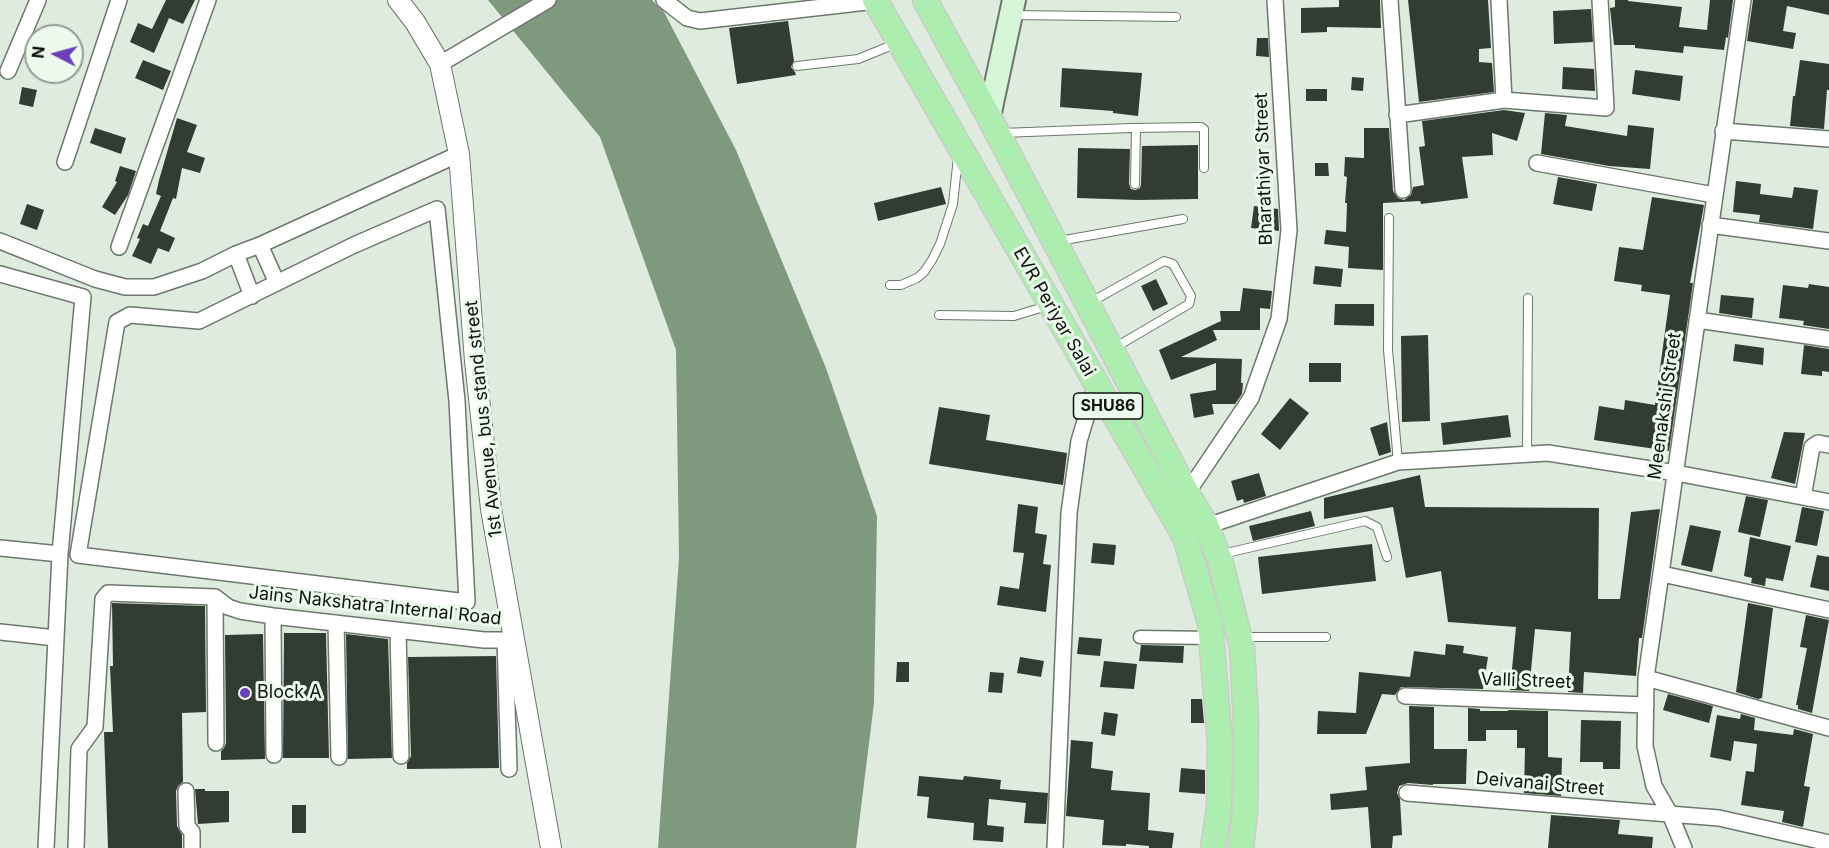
<!DOCTYPE html>
<style>
body{margin:0}
#map{position:relative;width:1829px;height:848px;overflow:hidden;background:#e0ebe0;font-family:Inter,sans-serif}
canvas{display:block}
.north{position:absolute;left:24px;top:24px;width:60px;height:60px;box-sizing:border-box;background:#edf9ed;border:2px solid #949d94;border-radius:50%;rotate:276deg;font-size:16px;font-weight:700;line-height:24px;text-align:center;color:#0e120e}
.north::after{content:'';display:block;margin:auto;width:21px;height:27px;background:#6a41b9;clip-path:polygon(50% 0,100% 100%,50% 72%,0 100%)}
</style>
<div id="map">
<canvas width="1829" height="848"></canvas>
<div class="north">N</div>
</div>
<script>
const ctx = document.querySelector('canvas').getContext('2d');
ctx.lineJoin = 'round';
function fill(path, color) {
  ctx.fillStyle = color;
  ctx.fill(path, 'evenodd');
}
function shape(rows) {
  const path = new Path2D();
  for (const r of rows) {
    path.moveTo(r[0], r[1]);
    for (let i = 2; i < r.length; i += 2) path.lineTo(r[i], r[i + 1]);
  }
  return path;
}
function trace(path, color, width, dash) {
  ctx.strokeStyle = color;
  ctx.lineWidth = width;
  ctx.lineCap = dash ? 'butt' : 'round';
  ctx.setLineDash(dash || []);
  ctx.stroke(path);
}
function drawText(font, color, halo, rows, align = 'center') {
  ctx.font = font + ' Inter,sans-serif';
  ctx.lineWidth = 6;
  ctx.setLineDash([]);
  ctx.textBaseline = 'middle';
  ctx.strokeStyle = halo;
  ctx.fillStyle = color;
  for (const [text, x, y, turn = 0] of rows) {
    ctx.save();
    ctx.translate(x, y);
    ctx.rotate((+turn || 0) * Math.PI / 180);
    ctx.textAlign = isNaN(turn) ? turn : align;
    if (halo) ctx.strokeText(text, 0, 0);
    ctx.fillText(text, 0, 0);
    ctx.restore();
  }
}
const water = shape([
 [488,0,652,0,664,12,736,150,826,368,877,516,874,703,856,848,658,848,679,558,676,350,600,137]
]);
const building = shape([
 [166,0,195,0,183,24,169,18,154,53,130,42,138,23,152,29],
 [1339,0,1380,0,1381,28,1327,27,1327,32,1301,33,1301,8,1339,7],
 [1408,0,1488,0,1491,48,1479,49,1479,62,1492,63,1494,92,1419,102],
 [1615,0,1628,0,1628,1,1682,7,1679,27,1707,30,1710,0,1733,0,1728,38,1726,37,1724,50,1684,46,1683,53,1635,48,1635,45,1614,45,1610,8,1615,7],
 [1753,0,1829,0,1829,15,1787,6,1783,31,1796,33,1793,49,1747,41],
 [1591,9,1593,42,1554,44,1553,11],
 [788,21,794,61,791,67,795,72,796,75,737,84,729,28],
 [1257,38,1268,38,1269,57,1256,56],
 [143,60,171,71,163,90,135,78],
 [1800,60,1829,64,1829,90,1827,90,1824,129,1790,126,1793,96,1795,96],
 [1563,67,1594,69,1595,91,1562,89],
 [1062,68,1142,73,1138,116,1113,113,1113,111,1060,107],
 [1635,70,1683,76,1680,101,1632,94],
 [1352,77,1364,78,1363,91,1351,90],
 [22,87,37,90,33,107,19,104],
 [1306,89,1327,89,1327,101,1306,101],
 [1504,110,1525,113,1517,141,1492,133,1493,155,1462,157,1468,198,1421,204,1420,201,1383,203,1383,270,1348,268,1349,247,1324,244,1326,230,1346,232,1347,203,1345,203,1347,177,1344,176,1345,157,1364,158,1364,128,1389,128,1393,191,1398,198,1404,200,1411,195,1413,187,1424,185,1419,147,1425,146,1422,121],
 [1545,113,1567,115,1565,126,1627,136,1628,125,1654,128,1650,169,1609,166,1541,154],
 [177,118,197,125,187,152,205,158,200,173,182,168,176,199,173,198,160,231,175,238,169,252,158,248,151,264,132,256,140,239,137,238,143,224,148,226,161,196,156,194,159,180],
 [95,128,126,138,121,154,90,143],
 [1198,145,1198,199,1138,200,1077,198,1078,148,1130,149,1129,184,1131,189,1135,190,1140,188,1141,184,1142,146],
 [1315,163,1328,163,1329,176,1315,176],
 [120,166,136,171,128,195,115,215,102,207,117,182,115,181],
 [1558,177,1597,184,1592,211,1553,204],
 [1736,181,1761,184,1760,194,1792,198,1794,187,1818,190,1813,229,1759,222,1760,215,1733,212],
 [941,187,946,204,878,221,874,203],
 [1652,197,1704,205,1690,283,1693,283,1669,451,1594,440,1599,406,1624,410,1625,400,1655,405,1670,295,1641,291,1642,285,1614,281,1619,247,1643,250],
 [27,204,44,210,37,230,20,224],
 [1254,206,1278,209,1279,231,1251,228],
 [1315,266,1343,269,1341,287,1313,284],
 [1156,279,1168,304,1153,311,1141,286],
 [1809,284,1829,287,1829,329,1803,325,1804,321,1779,318,1783,285,1808,288],
 [1243,288,1272,291,1270,309,1260,308,1260,330,1213,330,1217,340,1181,357,1242,359,1241,383,1243,383,1242,394,1235,404,1212,404,1214,414,1194,418,1190,394,1216,390,1216,363,1171,380,1159,350,1221,321,1220,311,1240,311],
 [1721,295,1754,298,1752,318,1719,313],
 [1335,304,1374,304,1374,326,1334,325],
 [1428,335,1430,421,1402,422,1401,336],
 [1735,344,1764,348,1763,365,1733,361],
 [1804,345,1829,349,1829,372,1822,371,1822,376,1801,374],
 [1309,363,1341,363,1341,382,1309,382],
 [1290,398,1309,413,1280,450,1261,434],
 [939,407,990,415,986,440,1067,453,1063,485,929,464],
 [1508,415,1511,437,1443,445,1441,423],
 [1387,422,1391,452,1379,456,1370,428],
 [1784,432,1805,433,1795,484,1771,478],
 [1259,473,1266,496,1244,503,1243,499,1237,501,1231,481],
 [1420,475,1425,507,1599,508,1598,599,1620,599,1631,512,1660,509,1642,638,1639,638,1636,676,1584,672,1583,693,1568,692,1571,632,1535,629,1529,691,1510,690,1516,627,1448,622,1441,571,1406,578,1393,507,1324,519,1324,498],
 [1746,496,1768,500,1760,537,1738,532],
 [1018,504,1038,507,1035,533,1047,535,1043,564,1051,565,1046,612,997,605,1000,586,1019,589,1024,553,1013,552],
 [1802,507,1824,511,1817,546,1795,542],
 [1311,511,1315,526,1253,541,1249,526],
 [1690,525,1721,531,1712,572,1681,565],
 [1750,537,1791,546,1783,581,1766,578,1765,586,1751,583,1752,578,1744,576],
 [1093,543,1116,545,1114,565,1091,563],
 [1372,544,1376,581,1262,594,1258,557],
 [1817,555,1829,557,1829,591,1810,587],
 [112,603,205,606,206,712,182,713,183,782,178,786,176,791,177,826,182,835,182,848,108,848,104,732,113,732,110,666,113,666],
 [1748,603,1773,608,1762,698,1758,699,1736,692],
 [1806,615,1829,620,1812,713,1798,709,1798,705,1796,705,1807,648,1800,647],
 [284,633,326,633,329,758,283,758],
 [263,634,265,759,221,760,221,751,224,748,226,743,225,635],
 [346,634,388,639,392,758,348,759],
 [1079,637,1102,639,1100,656,1077,654],
 [1446,644,1464,646,1463,653,1488,657,1483,689,1401,687,1395,695,1382,694,1366,734,1317,734,1318,711,1356,713,1359,672,1410,677,1414,651,1445,655],
 [1141,645,1184,646,1183,663,1139,661],
 [496,656,499,768,407,769,407,763,411,756,408,657],
 [1020,657,1044,661,1041,677,1017,673],
 [1104,661,1137,664,1134,689,1100,687],
 [897,662,909,662,909,682,896,682],
 [990,672,1004,673,1002,693,988,692],
 [1668,694,1713,706,1709,723,1663,710],
 [1191,699,1202,699,1204,723,1191,723],
 [1409,706,1434,707,1434,749,1467,749,1466,784,1433,784,1433,785,1408,783,1399,786,1397,793,1400,799,1402,835,1393,836,1392,848,1371,848,1368,807,1331,810,1330,794,1367,790,1365,767,1410,763],
 [1468,708,1480,709,1480,711,1508,711,1508,710,1548,711,1548,757,1562,758,1561,796,1524,793,1525,748,1517,748,1517,730,1486,730,1486,741,1468,741],
 [1104,712,1118,714,1115,736,1101,734],
 [1741,714,1755,718,1754,730,1793,735,1794,729,1813,734,1804,786,1810,787,1803,827,1782,822,1784,811,1741,805,1746,771,1754,772,1757,744,1734,741,1731,761,1710,757,1717,715,1740,719],
 [1581,720,1621,721,1620,769,1603,769,1603,762,1580,762],
 [1071,740,1093,742,1091,768,1113,771,1111,790,1150,793,1148,830,1174,833,1172,848,1149,848,1149,846,1126,844,1126,846,1102,845,1104,820,1066,816],
 [1181,768,1205,770,1205,794,1179,792],
 [919,776,963,780,964,776,1001,780,1000,789,1048,793,1046,824,1024,823,1026,803,989,799,987,825,1004,827,1003,842,973,840,974,823,927,818,929,797,917,796],
 [195,789,205,789,205,791,229,791,229,822,198,824],
 [292,805,306,805,306,833,292,833],
 [1551,815,1620,820,1618,834,1653,837,1652,848,1548,848]
]);
const service = shape([
 [1012,15,1176,17],
 [797,66,858,59,895,44],
 [1002,133,1131,128,1201,127,1204,129,1204,168],
 [1135,184,1136,128],
 [1389,218,1388,350,1398,462],
 [1059,241,1183,219],
 [890,285,901,285,917,278,924,272,932,260,940,244,953,204,958,157],
 [1091,302,1164,261,1173,264,1191,296,1189,304,1114,348],
 [939,315,1014,316,1047,306],
 [1527,454,1528,298],
 [1222,554,1365,521,1377,527,1387,557],
 [1244,637,1326,637]
]);
const pedestrian = shape([
 [1140,637,1212,638]
]);
const minor = shape([
 [664,0,687,18,700,21,876,1],
 [1390,0,1403,190],
 [1499,0,1504,100],
 [440,64,548,0],
 [8,71,38,0],
 [1397,115,1504,100,1606,108,1600,0],
 [1723,131,1829,139],
 [65,162,119,0],
 [1537,163,1714,195],
 [437,209,457,401,467,602,78,555,117,322,130,315,199,321,354,245,437,209],
 [1710,225,1829,241],
 [0,241,95,279,125,287,154,287,202,271,236,254,260,245,459,154],
 [260,245,277,283],
 [119,247,208,0],
 [236,254,252,296],
 [0,274,83,297,60,554,46,848],
 [1697,320,1829,339],
 [1187,493,1251,398,1279,319,1289,230,1275,0],
 [1803,497,1812,447,1818,443,1829,445],
 [1201,528,1398,462,1548,453,1676,473,1829,502],
 [0,548,60,554],
 [1662,574,1829,610],
 [215,597,216,743],
 [273,616,274,755],
 [336,623,339,757],
 [398,631,401,756],
 [0,632,56,638],
 [505,640,509,769],
 [1646,678,1829,728],
 [1405,696,1646,705],
 [186,791,187,826,192,832,192,848],
 [1407,793,1719,818,1829,843],
 [76,848,79,749,95,727,103,599,108,593,215,597,228,607,240,611,273,616,484,640,515,640],
 [1055,848,1069,513,1079,441,1096,385],
 [1684,848,1670,814,1654,786,1645,746,1646,678,1743,0]
]);
const tertiary = shape([
 [398,0,415,22,440,64,459,154,475,361,491,509,551,848]
]);
const secondary = shape([
 [989,117,1014,0]
]);
const primary = shape([
 [875,0,1185,537,1210,623,1220,742,1219,808,1213,848],
 [925,0,989,117,1187,493,1206,525,1220,560,1242,648,1246,722,1245,811,1241,848]
]);
const markers = [
 [245,693,6,"#6a41b9"]
];
const shields = [
 [1108,406,69]
];
const shieldNames = [
 ["SHU86",1108,406]
];
const streetNames = [
 ["Bharathiyar Street",1264,169,-92],
 ["EVR Periyar Salai",1054,312,60],
 ["Meenakshi Street",1665,406,-82],
 ["1st Avenue, bus stand street",484,419,-96],
 ["Jains Nakshatra Internal Road",375,606,6],
 ["Valli Street",1526,681,2],
 ["Deivanai Street",1540,784,5]
];
const poiNames = [
 ["Block A",257,693]
];
fill(water, '#7f997e');
fill(building, '#333c33');
trace(service, '#6d776d', 10);
trace(pedestrian, '#6d776d', 15);
trace(minor, '#6d776d', 18);
trace(tertiary, '#6d776d', 22);
trace(secondary, '#6d776d', 26);
trace(primary, '#cacbca', 27);
trace(service, '#fff', 8);
trace(pedestrian, '#fff', 12);
trace(minor, '#fff', 15);
trace(tertiary, '#fff', 20);
trace(secondary, '#d6f6d8', 22);
trace(primary, '#aeedb0', 24);
for (const [x, y, r, color] of markers) {
  const dot = new Path2D();
  dot.arc(x, y, r, 0, 2 * Math.PI);
  ctx.fillStyle = color;
  ctx.fill(dot);
  trace(dot, '#edf9ed', 2);
}
for (const [x, y, w] of shields) {
  const box = new Path2D();
  box.roundRect(x - w / 2, y - 13, w, 26, 4.5);
  ctx.fillStyle = '#edf9ed';
  ctx.fill(box);
  trace(box, '#0e120e', 1.5);
}
drawText('bold 16px', '#0e120e', null, shieldNames);
drawText('18px', '#0e120e', '#edf9ed', streetNames);
drawText('18px', '#0e120e', '#edf9ed', poiNames, 'left');
</script>
